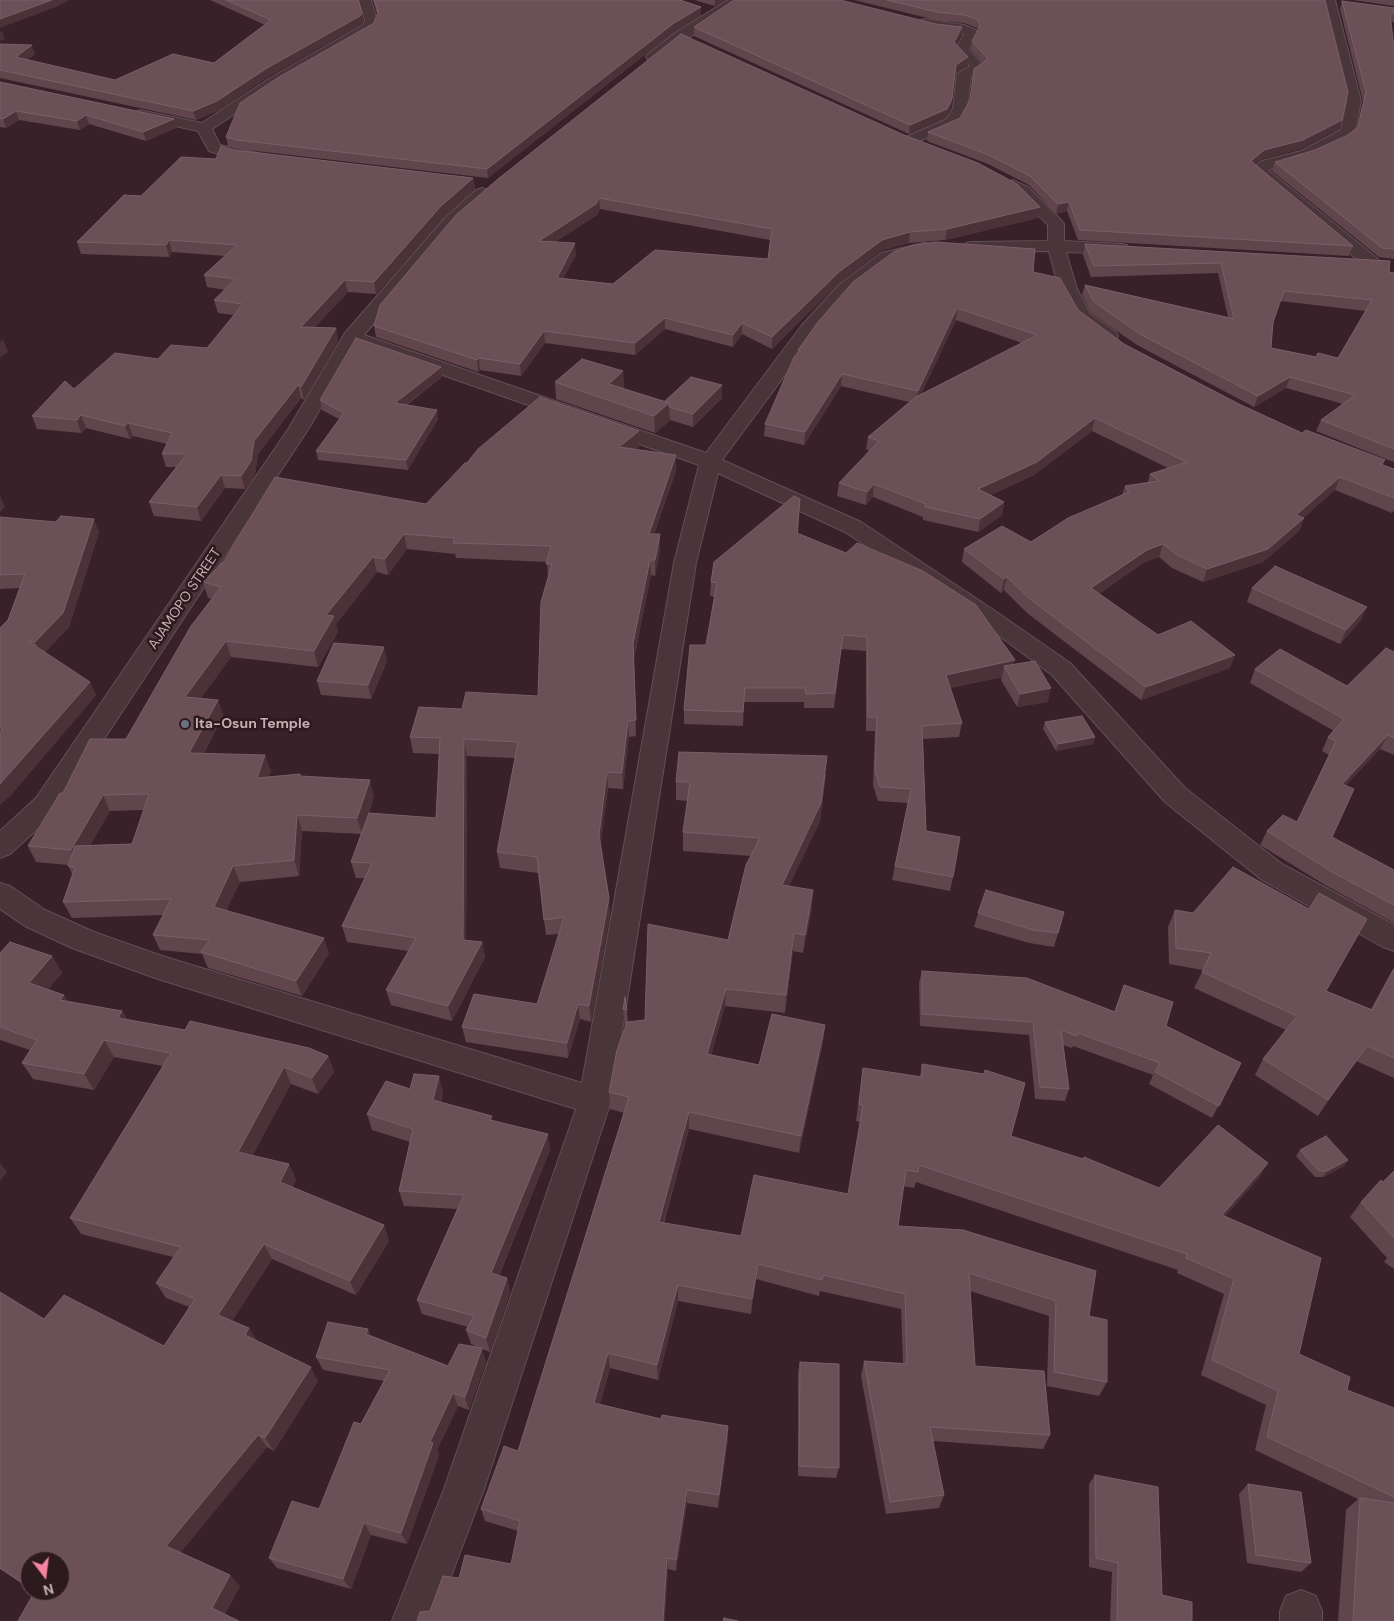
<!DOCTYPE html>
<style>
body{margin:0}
#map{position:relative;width:1394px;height:1621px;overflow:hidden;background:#382128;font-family:"DM Sans",sans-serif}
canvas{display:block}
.north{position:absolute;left:20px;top:1551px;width:50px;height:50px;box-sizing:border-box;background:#2d1a1f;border:1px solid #6a565b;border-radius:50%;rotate:165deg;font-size:14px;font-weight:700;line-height:20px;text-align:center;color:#c5afb5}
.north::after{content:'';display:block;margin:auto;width:18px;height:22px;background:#f6839f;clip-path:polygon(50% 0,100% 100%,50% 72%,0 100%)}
</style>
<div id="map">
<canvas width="1394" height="1621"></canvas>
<div class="north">N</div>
</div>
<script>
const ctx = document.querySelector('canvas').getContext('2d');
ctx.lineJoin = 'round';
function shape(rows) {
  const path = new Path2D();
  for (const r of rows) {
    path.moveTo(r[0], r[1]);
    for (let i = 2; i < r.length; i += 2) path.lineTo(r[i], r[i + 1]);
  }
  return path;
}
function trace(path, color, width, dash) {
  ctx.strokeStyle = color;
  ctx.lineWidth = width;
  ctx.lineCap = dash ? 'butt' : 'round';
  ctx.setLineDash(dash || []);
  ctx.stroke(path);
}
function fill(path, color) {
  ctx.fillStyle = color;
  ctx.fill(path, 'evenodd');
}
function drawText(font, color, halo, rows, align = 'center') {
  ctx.font = font + ' "DM Sans",sans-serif';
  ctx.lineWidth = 5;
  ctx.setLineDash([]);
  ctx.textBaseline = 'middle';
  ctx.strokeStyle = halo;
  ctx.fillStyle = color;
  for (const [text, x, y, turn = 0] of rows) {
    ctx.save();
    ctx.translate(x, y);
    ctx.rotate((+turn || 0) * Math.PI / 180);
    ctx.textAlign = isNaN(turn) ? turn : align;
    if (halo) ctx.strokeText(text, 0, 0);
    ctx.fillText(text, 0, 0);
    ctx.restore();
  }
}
const minor = shape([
 [359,0,371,0,377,21,374,30,280,84,212,129,220,145,262,154,265,157,262,160,237,160,209,151,198,131,134,117,132,114,139,110,202,123,270,78,363,25,365,21,359,0],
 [728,0,742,0,658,60,648,60,646,57,648,54,675,33,728,0],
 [1323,0,1335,0,1361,101,1355,132,1344,142,1311,157,1268,170,1378,259,1381,263,1378,267,1372,268,1366,267,1250,170,1262,161,1301,151,1341,130,1347,101,1323,0],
 [925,19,964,25,976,30,977,33,969,50,985,67,971,76,967,108,958,125,909,145,902,141,904,138,947,119,953,108,957,74,970,66,955,50,964,34,921,26,919,23,921,20,925,19],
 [1012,180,1028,187,1062,221,1064,224,1064,241,1121,244,1127,245,1129,249,1127,253,1121,254,1066,252,1077,289,1090,314,1116,332,1118,336,1116,340,1102,340,1077,321,1059,289,1049,251,972,252,966,251,964,247,966,243,972,242,1048,241,1048,225,1016,193,1004,185,1012,180],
 [482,188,488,190,490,193,488,196,456,225,364,335,706,453,802,325,839,285,881,253,924,243,930,244,932,248,930,252,893,261,851,293,816,333,722,460,861,522,998,613,1070,663,1185,788,1282,864,1394,925,1394,951,1383,947,1262,880,1165,802,1052,675,982,623,845,532,718,473,696,563,611,1101,484,1489,434,1621,392,1621,444,1489,576,1109,158,979,72,948,25,926,0,909,0,883,10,886,45,910,94,932,162,956,582,1083,674,563,699,465,357,345,309,428,56,812,10,854,0,858,0,831,36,798,289,428,345,333,444,219,476,190,482,188],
 [1301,1590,1316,1596,1322,1611,1322,1621,1280,1621,1280,1611,1286,1596,1301,1590]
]);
const wall = shape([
 [210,0,358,0,363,21,362,24,269,76,219,110,196,120,0,78,0,44,35,54,27,60,115,80,214,63,265,25],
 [373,0,680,0,701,7,701,15,674,32,488,178,239,149,228,146,226,137,374,23,377,14],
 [694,0,725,0,715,6],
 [854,0,1325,0,1342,120,1339,129,1300,149,1262,159,1255,164,1353,246,1349,256,1078,240,1067,211,1056,214,1029,185,988,164,927,141,928,132,960,118,970,100,983,63,971,50,972,41,978,30,977,28,964,23,936,20],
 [1353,0,1394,0,1394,6],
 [1342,1,1394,8,1394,22,1391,22,1394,49,1394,259,1379,257,1272,171,1275,162,1315,150,1348,135,1357,127,1363,101,1340,9],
 [936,24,962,27,961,35,956,44,967,66,955,74,951,107,946,118,909,134,694,36,694,27],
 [0,82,174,119,176,128,146,141,89,124,80,130,19,120,6,128,0,127],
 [234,150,473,178,475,189,443,218,376,294,348,292,315,327,336,328,338,341,304,400,301,398,258,454,255,475,245,489,225,488,201,521,154,516,149,502,176,467,166,467,162,454,167,444,133,436,130,439,86,428,81,433,37,429,32,416,74,389,158,359,207,348,234,315,218,313,214,300,225,290,207,287,204,275,225,256,172,252,169,257,81,254,77,242,141,196],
 [498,179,1038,218,945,240,909,243,880,251,838,284,772,349,742,334,733,347,665,329,635,355,545,343,521,376,480,370,478,372,376,337,374,326],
 [600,209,770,240,768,259,613,284,563,278,576,255,555,242,597,215],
 [1085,244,1389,272,1394,273,1394,461,1393,462,1316,431,1321,420,1343,404,1286,388,1254,407,1137,345,1091,313,1082,295,1085,285,1228,317,1218,273,1091,277,1083,255],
 [1280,301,1366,311,1338,358,1316,357,1271,348,1273,323],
 [1033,272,1078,310,1124,344,1239,404,1302,433,1385,460,1383,465,1394,469,1394,510,1392,513,1335,490,1303,518,1304,518,1299,531,1263,562,1203,582,1172,568,1159,557,1143,563,1099,594,1158,635,1230,668,1141,700,1027,613,1004,590,1001,593,962,562,964,549,1031,542,1122,495,1125,486,1148,482,1150,474,1168,468,1092,431,1034,475,991,495,1004,502,1002,515,978,532,923,520,923,517,873,497,866,505,837,496,839,483,869,451,866,449,868,437,909,402,841,386,804,445,764,436,765,424,797,353,798,350],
 [956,320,1022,343,921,394],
 [441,367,442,377,407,405,438,419,408,470,318,460,316,451,339,419,322,410,320,400],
 [623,371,624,389,665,401,722,385,722,398,693,427,670,420,655,433,556,399,555,382],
 [639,446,636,449,676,471,654,534,660,534,660,550,655,576,651,575,634,659,636,736,629,737,623,789,608,788,600,846,610,914,591,1022,580,1019,568,1058,466,1042,462,1027,537,1004,559,934,546,935,538,873,500,868,497,852,515,758,467,756,466,940,482,942,485,957,452,1021,391,1005,386,990,408,951,347,942,342,926,365,878,356,878,351,862,361,834,302,831,299,876,240,882,226,910,329,953,302,996,208,968,202,954,160,950,153,935,163,915,72,918,63,902,72,874,68,865,36,862,28,846,63,793,126,739,212,599,208,598,203,582,426,504,467,463],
 [407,549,455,554,456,558,547,562,548,579,538,696,462,709,410,737,413,753,439,754,436,818,369,813,374,796,301,776,268,777,271,771,204,753,223,716,218,700,201,698,231,657,318,667,338,632,336,624,377,572,388,575],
 [144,810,132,844,90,845,110,811],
 [800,499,798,534,1014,664,1048,702,1017,707,1001,680,1002,677,950,688,962,723,959,737,923,739,926,831,953,877,950,891,892,880,908,803,878,801,873,785,875,731,866,731,866,651,841,649,834,708,804,708,804,702,744,702,743,726,684,724,684,710,706,645,714,597,710,596,711,582],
 [0,517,99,532,69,627,45,652,96,695,10,796,0,733,0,628,8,620,20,588,0,589],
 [1252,588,1361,620,1340,644,1247,602],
 [1394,652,1394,755,1380,749,1346,785,1332,837,1394,870,1394,923,1325,885,1260,845,1267,831,1297,822,1329,755,1322,751,1328,737,1334,731,1250,683,1255,669,1347,686],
 [387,661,371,699,321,695,317,681],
 [1045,722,1095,737,1093,744,1056,751,1043,729],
 [826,774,820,821,789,886,812,908,803,953,793,951,785,1013,725,1006,711,1055,759,1065,825,1025,823,1042,799,1153,689,1129,664,1223,741,1236,848,1194,860,1122,856,1121,863,1068,920,1077,922,1064,1011,1136,1159,1188,1268,1163,1258,1179,1225,1216,1299,1354,1347,1390,1394,1408,1394,1621,1338,1621,1346,1510,1358,1499,1255,1450,1266,1405,1201,1375,1224,1294,1177,1273,1178,1270,916,1182,914,1188,903,1186,898,1226,1089,1316,1107,1382,1099,1396,1047,1386,1049,1316,970,1291,975,1366,1050,1435,1043,1449,933,1441,944,1495,939,1508,886,1514,861,1376,864,1361,903,1363,901,1309,820,1291,819,1296,756,1279,751,1314,678,1301,658,1380,610,1368,600,1404,661,1419,728,1426,728,1439,718,1508,687,1503,676,1571,668,1569,430,1611,459,1578,511,1564,518,1531,485,1521,481,1509,518,1451,624,1113,610,1109,609,1092,625,1029,623,1009,627,1010,628,1022,645,1020,728,940,751,856,683,851,683,832,688,801,676,800,676,782],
 [1175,910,1326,991,1371,1009,1394,967,1394,1078,1356,1061,1318,1116,1255,1075,1263,1059,1286,1030,1194,988,1203,970,1169,964,1168,927],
 [978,913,1058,933,1054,947,1029,943,974,927],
 [0,953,52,956,62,973,48,989,67,1001,122,1011,127,1019,328,1056,334,1072,318,1094,291,1084,252,1156,289,1164,296,1180,292,1188,384,1225,389,1241,356,1295,272,1259,232,1321,257,1341,318,1381,274,1451,267,1447,180,1553,240,1586,225,1614,35,1592,33,1591,60,1591,30,1561,30,1589,0,1569,0,1292,44,1319,164,1346,189,1307,166,1298,156,1283,173,1257,81,1234,70,1218,163,1066,114,1057,94,1090,33,1079,22,1063,30,1050,0,1040],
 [922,971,1114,1012,1124,985,1166,1026,1241,1063,1212,1118,1149,1084,1153,1075,1073,1046,1072,1048,1063,1045,1069,1089,1065,1101,1035,1099,1029,1035,920,1026,919,983],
 [410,1089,443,1092,441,1102,493,1120,550,1150,499,1276,507,1278,510,1292,490,1352,482,1349,486,1362,469,1410,458,1406,437,1450,439,1455,407,1544,371,1535,351,1589,277,1568,269,1558,319,1509,361,1424,384,1381,323,1370,316,1357,371,1336,448,1366,480,1348,471,1344,466,1330,468,1327,422,1314,417,1300,457,1209,404,1206,399,1191,410,1142,372,1130,367,1114],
 [1300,1150,1348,1160,1344,1166,1323,1177,1315,1177,1296,1156],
 [1394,1171,1394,1269,1384,1262,1387,1258,1350,1217,1361,1202,1383,1182],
 [800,1362,839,1468,836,1478,798,1476,798,1373],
 [1095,1475,1162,1595,1192,1621,1110,1621,1112,1572,1089,1567,1089,1484],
 [1248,1484,1311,1563,1301,1572,1247,1563,1239,1494]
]);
const shadedWall = shape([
 [52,0,69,0,56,7,0,28,0,19],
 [715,0,725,0,715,6],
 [701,7,701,15,674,32,488,178,487,169,674,23],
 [362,13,363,21,362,24,269,76,219,110,196,120,193,111],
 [962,27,961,35,953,50,954,42],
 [2,31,5,39,0,41,0,32],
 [32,45,35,54,19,66,16,57],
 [968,57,967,66,955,74,956,65],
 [952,99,951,107,946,118,909,134,910,125],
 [16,111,19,120,6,128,3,119],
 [86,115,89,124,80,130,77,121],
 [174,119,176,128,146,141,143,132],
 [1342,120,1339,129,1300,149,1262,159,1248,170,1251,161,1264,150],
 [473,178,475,189,443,218,376,294,374,282,441,206],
 [599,198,600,209,597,215,540,252,539,241],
 [1069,202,1067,211,1056,214,1058,204],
 [1040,207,1038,218,945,240,947,229],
 [910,232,909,243,880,251,838,284,772,349,772,337,839,272,882,240],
 [169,240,172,252,169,257,166,245],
 [575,243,576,255,558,289,557,278],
 [345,280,348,292,304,339,301,327],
 [957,308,956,320,916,404,918,391],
 [665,318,665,329,635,355,635,343],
 [742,323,742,334,733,347,733,335],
 [336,328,338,341,304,400,301,387],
 [544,331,545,343,521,376,520,364],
 [3,339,8,352,0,358,0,342],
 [479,358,480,370,478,372,477,360],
 [441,367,442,377,397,412,395,403],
 [623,371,624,388,610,401,609,384],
 [842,374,841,386,804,445,805,432],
 [1290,377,1286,388,1254,407,1258,396],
 [298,385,301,398,258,454,255,475,245,489,241,476,254,441],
 [722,385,722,398,693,427,693,414],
 [669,403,670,421,655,433,654,416],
 [437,410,438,419,408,470,406,460],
 [81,415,86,428,81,433,77,420],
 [1095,418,1092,431,1034,475,976,502,978,489],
 [128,423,133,436,130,439,125,426],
 [639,431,639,446,620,462,619,447],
 [676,455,676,471,649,550,649,534],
 [221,475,225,488,201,521,197,507],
 [1340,477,1335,490,1291,528,1296,515],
 [874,484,873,497,866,505,867,492],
 [0,495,5,507,0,512],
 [1004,502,1002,515,978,532,980,519],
 [1304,518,1299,531,1263,562,1203,582,1207,569],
 [94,519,99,532,69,627,41,656,35,642],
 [404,534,407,549,388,575,385,559],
 [660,534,660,550,655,576,655,560],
 [1163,544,1159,557,1143,563,1087,602,1091,588,1147,550],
 [373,557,377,572,336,624,338,632,318,667,314,651,326,615],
 [650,560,651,575,634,659,636,736,633,643],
 [1007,577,1004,590,1001,593,1004,579],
 [1367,607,1361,620,1340,644,1346,630],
 [226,641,231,657,190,713,185,697],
 [384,647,387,661,371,699,368,685],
 [1235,655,1230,668,1141,700,1146,687],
 [1015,660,1012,674,1004,666,1002,677,943,689,946,675],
 [90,682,96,695,10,796,0,805,0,784],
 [1051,688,1048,702,1017,707,1020,694],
 [218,700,223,716,195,769,189,753],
 [628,721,629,737,623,789,622,773],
 [1388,735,1380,749,1335,797,1342,784],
 [1095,737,1093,744,1056,751,1058,744],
 [464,739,467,756,466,956,463,940],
 [265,755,271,771,262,794,257,778],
 [827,756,820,821,781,904,782,885],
 [607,772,608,788,600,851,599,835],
 [370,780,374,796,362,834,357,818],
 [103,795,110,811,79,866,71,850],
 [297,815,302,831,299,876,294,860],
 [233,866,240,882,221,923,214,907],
 [813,890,812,908,803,953,805,935],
 [609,898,610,914,591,1022,589,1006],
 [794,933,793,951,785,1013,786,995],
 [324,938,329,953,302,996,296,981],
 [482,942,485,957,452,1021,448,1006],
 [52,956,62,973,39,1000,29,983],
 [726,989,725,1006,707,1071,707,1054],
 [64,995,74,1012,60,1000],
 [578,1004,580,1019,568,1058,567,1043],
 [122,1011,131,1028,118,1018],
 [825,1025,823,1042,799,1153,801,1136],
 [104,1040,114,1057,94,1090,84,1074],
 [1367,1046,1356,1061,1318,1116,1328,1100],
 [328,1056,334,1072,318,1094,312,1078],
 [284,1067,291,1084,245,1168,238,1152],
 [439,1076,443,1092,437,1115,433,1100],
 [689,1112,689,1129,659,1238,659,1222],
 [548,1134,550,1150,494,1287,491,1273],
 [1348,1160,1344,1166,1323,1177,1327,1171],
 [0,1163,7,1172,0,1181],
 [1268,1163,1258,1179,1212,1231,1222,1215],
 [289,1164,296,1180,287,1198,280,1182],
 [384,1225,389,1241,356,1295,350,1281],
 [264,1244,272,1259,227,1329,218,1315],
 [758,1264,756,1279,751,1314,752,1299],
 [507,1278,510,1292,490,1352,486,1338],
 [678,1285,678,1301,658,1380,657,1365],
 [249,1328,258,1342,245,1335],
 [368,1329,374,1343,366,1334],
 [482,1348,486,1362,469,1410,465,1397],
 [608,1353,610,1368,596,1417,594,1403],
 [311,1367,318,1381,274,1451,265,1438],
 [453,1393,458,1406,437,1450,439,1455,407,1544,401,1533,430,1442],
 [728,1426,728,1439,718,1508,719,1495],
 [258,1435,267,1447,177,1557,166,1546],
 [687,1490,687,1503,676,1571,676,1560],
 [364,1523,371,1535,351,1589,343,1579],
 [667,1558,668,1569,665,1621,663,1621],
 [230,1575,240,1586,223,1618,212,1608]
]);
const building = shape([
 [0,0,52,0,0,19,0,0],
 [226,0,358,0,362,13,360,16,267,68,217,101,193,111,0,70,0,44,32,45,16,57,115,80,173,54,214,63,271,20,226,0],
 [374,0,680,0,701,7,674,23,487,169,237,140,226,137,240,103,279,77,374,23,378,12,374,0],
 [734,0,840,0,936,24,962,27,954,42,968,57,956,65,952,99,947,109,910,125,694,27,734,0],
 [887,0,1325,0,1348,92,1342,120,1303,140,1264,150,1251,161,1353,246,1080,230,1069,202,1058,204,1030,176,989,155,928,132,960,118,970,100,974,69,988,59,972,41,980,26,978,20,965,15,937,12,887,0],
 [1342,1,1394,8,1394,13,1390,13,1394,49,1394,249,1382,248,1275,162,1315,150,1348,135,1358,127,1366,92,1342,1],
 [681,34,904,135,978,163,1017,184,1040,207,947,229,910,232,882,240,839,272,772,337,742,323,733,335,665,318,635,343,544,331,520,364,479,358,477,360,374,326,380,305,456,215,498,179,681,34],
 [599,198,772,229,768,259,655,250,613,284,557,278,575,243,539,241,596,204,599,198],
 [0,82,174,119,143,132,86,115,77,121,16,111,3,119,0,118,0,82],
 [221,146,234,150,473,178,441,206,374,282,345,280,301,327,336,328,301,387,298,385,254,441,251,461,241,476,221,475,197,507,149,502,187,454,162,454,172,433,128,423,125,426,81,415,77,420,32,416,65,381,74,389,115,353,158,359,171,345,207,348,243,304,214,300,236,279,204,275,237,245,169,240,166,245,77,242,124,195,141,196,181,157,216,159,221,146],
 [936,242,1035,249,1033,272,1060,278,1078,310,1124,344,1239,404,1302,433,1306,430,1385,460,1380,464,1394,469,1394,498,1340,477,1296,515,1304,518,1268,549,1207,569,1177,555,1163,544,1147,550,1091,588,1158,635,1191,621,1235,655,1146,687,1030,599,1007,577,1004,579,964,549,1002,526,1031,542,1068,518,1129,492,1125,486,1159,481,1150,474,1187,462,1095,418,1037,462,978,489,1004,502,980,519,925,507,926,504,874,484,867,492,839,483,879,441,868,437,916,397,1037,335,957,308,918,391,842,374,805,432,765,424,794,357,800,350,798,350,818,322,853,282,895,251,913,245,936,242],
 [1085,244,1390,261,1389,272,1394,273,1394,449,1321,420,1355,395,1290,377,1258,396,1254,394,1140,334,1094,302,1085,285,1234,319,1221,263,1094,266,1085,244],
 [1284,291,1372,300,1338,358,1318,353,1316,357,1271,348,1273,322,1284,291],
 [356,338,441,367,395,403,437,410,406,460,316,451,344,413,320,400,356,338],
 [582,359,623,371,609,384,669,403,654,416,555,382,582,359],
 [691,377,722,385,693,414,669,407,669,403,665,401,691,377],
 [540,397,639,431,619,447,676,455,649,534,660,534,655,560,650,560,633,643,636,720,628,721,622,773,607,772,599,835,609,898,589,1006,578,1004,567,1043,462,1027,474,994,537,1004,564,917,544,920,537,857,497,852,518,742,464,739,463,940,482,942,448,1006,386,990,416,938,342,926,372,863,351,862,369,813,436,818,440,738,410,737,419,707,462,709,466,692,538,696,541,602,552,564,546,564,551,546,453,543,455,538,404,534,385,559,373,557,326,615,334,616,314,651,226,641,185,697,218,700,189,753,265,755,257,778,300,774,300,776,370,780,357,818,297,815,294,860,233,866,214,907,324,938,296,981,201,952,210,940,153,935,171,899,63,902,75,868,68,866,75,846,132,844,149,794,103,795,71,850,28,846,60,793,63,793,90,739,126,739,191,626,221,587,203,582,224,561,275,477,426,504,465,463,467,463,478,449,540,397],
 [794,496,800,499,797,533,846,553,857,543,923,571,976,605,1015,660,946,675,962,723,922,726,926,831,960,837,953,877,895,866,911,789,880,787,875,771,877,717,868,717,867,637,843,635,835,693,806,694,805,688,745,688,743,712,684,710,690,645,706,645,717,583,711,582,714,562,794,496],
 [61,516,94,519,63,613,35,642,28,641,90,682,0,784,0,733,3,730,0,727,0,628,8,620,25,574,0,575,0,517,56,522,61,516],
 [1275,566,1367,607,1346,630,1252,588,1275,566],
 [334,643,384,647,368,685,317,681,334,643],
 [1386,648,1394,652,1394,738,1388,735,1342,784,1354,789,1332,837,1394,870,1394,905,1332,872,1267,831,1283,815,1297,822,1336,741,1328,737,1344,719,1255,669,1280,649,1347,686,1386,648],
 [1035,661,1051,688,1020,694,1004,666,1035,661],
 [1082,716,1095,737,1058,744,1045,722,1082,716],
 [679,752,827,756,821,803,782,885,813,890,805,935,794,933,786,995,726,989,707,1054,759,1065,772,1014,825,1025,801,1136,689,1112,659,1222,741,1236,754,1175,848,1194,863,1105,859,1104,863,1068,922,1077,922,1064,984,1074,985,1070,1025,1083,1011,1136,1083,1159,1084,1157,1159,1188,1218,1125,1268,1163,1222,1215,1321,1258,1299,1354,1350,1377,1347,1390,1394,1408,1394,1497,1267,1437,1278,1391,1212,1360,1234,1279,1186,1258,1187,1254,919,1165,918,1172,906,1170,898,1226,963,1230,1096,1271,1089,1316,1107,1320,1107,1382,1054,1372,1056,1301,969,1273,975,1366,1044,1371,1050,1435,930,1427,944,1495,890,1502,864,1361,907,1364,905,1294,823,1275,822,1280,758,1264,752,1299,678,1285,657,1365,608,1353,594,1403,661,1419,662,1415,728,1426,719,1495,687,1490,676,1560,667,1558,663,1621,417,1621,420,1612,430,1611,443,1576,459,1578,465,1555,511,1564,520,1521,481,1509,504,1446,518,1451,629,1097,609,1092,617,1050,627,1022,645,1020,648,924,728,940,746,865,760,838,683,832,690,782,676,782,679,752],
 [1233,867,1309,909,1319,893,1367,919,1326,991,1372,1010,1394,969,1394,1058,1367,1046,1328,1100,1263,1059,1297,1016,1202,972,1211,953,1176,948,1175,910,1193,913,1233,867],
 [986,890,1064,912,1058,933,1033,930,978,913,986,890],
 [10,942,52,956,29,983,64,995,60,1000,122,1011,118,1018,185,1030,190,1021,309,1048,328,1056,312,1078,284,1067,238,1152,289,1164,280,1182,384,1225,350,1281,264,1244,218,1315,249,1328,245,1335,311,1367,265,1438,258,1435,166,1546,230,1575,212,1608,239,1621,18,1621,35,1591,60,1591,60,1561,30,1561,30,1588,0,1568,0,1292,44,1319,64,1295,164,1346,195,1299,156,1283,181,1247,70,1218,171,1053,104,1040,84,1074,22,1063,37,1040,0,1027,0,953,10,942],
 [922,971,1027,978,1115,1012,1124,985,1173,1002,1166,1026,1241,1063,1219,1106,1155,1072,1160,1063,1078,1033,1077,1036,1061,1030,1069,1089,1040,1087,1033,1022,922,1014,922,971],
 [625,997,627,1010,623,1009,625,997],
 [414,1074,439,1076,433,1100,492,1116,490,1120,548,1134,491,1273,507,1278,486,1338,466,1330,474,1316,417,1300,464,1195,399,1191,413,1129,367,1114,386,1081,410,1089,414,1074],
 [1326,1136,1348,1160,1327,1171,1319,1171,1300,1150,1326,1136],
 [1394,1171,1394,1238,1361,1202,1381,1180,1383,1182,1394,1171],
 [328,1322,368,1329,366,1334,448,1366,459,1344,482,1348,465,1397,453,1393,430,1442,433,1443,401,1533,364,1523,343,1579,269,1558,292,1501,319,1509,354,1422,361,1424,390,1370,316,1357,328,1322],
 [800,1362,839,1364,839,1468,799,1466,800,1362],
 [1095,1475,1158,1487,1162,1595,1192,1602,1192,1621,1117,1621,1118,1563,1096,1558,1095,1475],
 [1248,1484,1301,1492,1311,1563,1256,1555,1248,1484],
 [1360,1498,1394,1503,1394,1621,1353,1621,1360,1498],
 [724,1618,738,1621,723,1621,724,1618]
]);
const markers = [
 [185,724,5,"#6b7280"]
];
const streetNames = [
 ["AJAMOPO STREET",185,599,-56]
];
const poiNames = [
 ["Ita-Osun Temple",195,724]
];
trace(minor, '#634f55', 2);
fill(minor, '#49353a');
fill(wall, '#60454d');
fill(shadedWall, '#4b3239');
fill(building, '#6b5058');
trace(building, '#795f67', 1);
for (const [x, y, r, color] of markers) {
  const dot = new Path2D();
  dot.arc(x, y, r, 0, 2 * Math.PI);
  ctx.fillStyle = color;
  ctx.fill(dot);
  trace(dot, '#2d1a1f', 2);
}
drawText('14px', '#c5afb5', '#2d1a1f', streetNames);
drawText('bold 14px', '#c5afb5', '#2d1a1f', poiNames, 'left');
</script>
